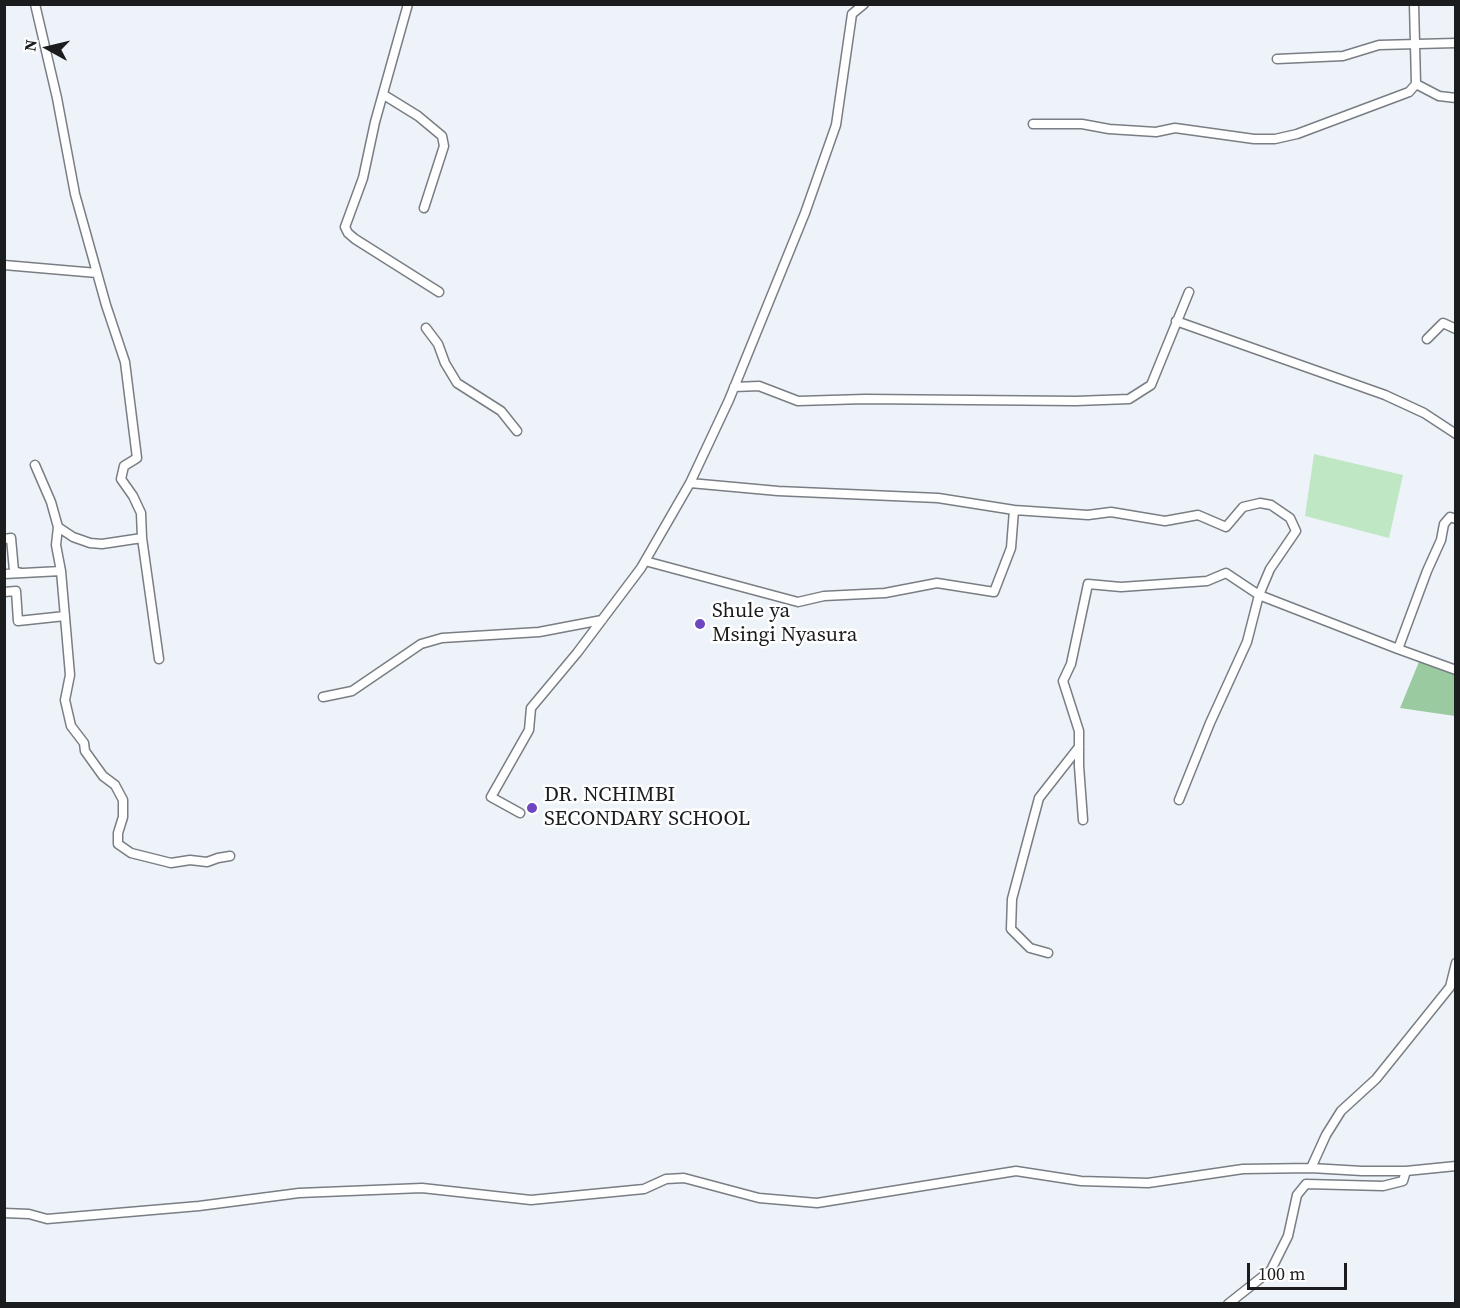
<!DOCTYPE html>
<style>
body{margin:0}
#map{position:relative;width:1460px;height:1308px;overflow:hidden;background:#edf3f9;font-family:"Source Serif 4",serif}
canvas{display:block}
.frame{position:absolute;inset:0;border:6px solid #1a1c1e;pointer-events:none}
.north{position:absolute;left:18px;top:18px;width:60px;height:60px;-webkit-text-stroke:4px #fff;paint-order:stroke;rotate:278deg;font-size:16px;font-weight:700;line-height:24px;text-align:center;color:#1a1c1e}
.north::after{content:'';display:block;margin:auto;width:21px;height:27px;background:#1a1c1e;clip-path:polygon(50% 0,100% 100%,50% 72%,0 100%)}
.scale{position:absolute;left:1247px;top:1263px;width:100px;height:27px;box-sizing:border-box;border:3px solid #1a1c1e;border-top:0;padding-left:8px;font-size:18px;line-height:21px;white-space:nowrap;color:#1a1c1e;-webkit-text-stroke:4px #fff;paint-order:stroke}
</style>
<div id="map">
<canvas width="1460" height="1308"></canvas>
<div class="frame"></div>
<div class="north">N</div>
<div class="scale">100 m</div>
</div>
<script>
const ctx = document.querySelector('canvas').getContext('2d');
ctx.lineJoin = 'round';
function fill(path, color) {
  ctx.fillStyle = color;
  ctx.fill(path, 'evenodd');
}
function shape(rows) {
  const path = new Path2D();
  for (const r of rows) {
    path.moveTo(r[0], r[1]);
    for (let i = 2; i < r.length; i += 2) path.lineTo(r[i], r[i + 1]);
  }
  return path;
}
function trace(path, color, width, dash) {
  ctx.strokeStyle = color;
  ctx.lineWidth = width;
  ctx.lineCap = dash ? 'butt' : 'round';
  ctx.setLineDash(dash || []);
  ctx.stroke(path);
}
function drawText(font, color, halo, rows, align = 'center') {
  ctx.font = font + ' "Source Serif 4",serif';
  ctx.lineWidth = 5;
  ctx.setLineDash([]);
  ctx.textBaseline = 'middle';
  ctx.strokeStyle = halo;
  ctx.fillStyle = color;
  for (const [text, x, y, turn = 0] of rows) {
    ctx.save();
    ctx.translate(x, y);
    ctx.rotate((+turn || 0) * Math.PI / 180);
    ctx.textAlign = isNaN(turn) ? turn : align;
    if (halo) ctx.strokeText(text, 0, 0);
    ctx.fillText(text, 0, 0);
    ctx.restore();
  }
}
const green = shape([
 [1314,454,1403,475,1389,538,1305,516]
]);
const forest = shape([
 [1421,657,1455,670,1455,716,1400,708]
]);
const minor = shape([
 [35,4,57,98,75,194,106,305,125,362,137,458,124,466,121,479,133,496,141,513,142,538,102,544,90,543,73,537,58,527],
 [408,4,375,122,363,178,345,227,348,233,355,239,439,292],
 [1277,59,1343,56,1379,45,1456,43],
 [1416,84,1439,96,1456,98],
 [384,95,418,116,442,136,444,146,424,208],
 [1033,124,1082,124,1109,129,1156,132,1175,128,1254,139,1275,139,1297,134,1409,92,1416,84,1414,4],
 [4,265,97,273],
 [1176,321,1385,395,1424,413,1456,434],
 [426,328,438,344,445,363,457,383,501,411,517,431],
 [1427,339,1443,323,1456,329],
 [734,387,759,386,798,401,865,399,1076,401,1129,399,1151,385,1189,292],
 [35,465,51,502,58,527,56,545,61,571,70,675,65,700,71,726,84,743,85,751,103,776,115,785,123,800,123,817,118,833,118,844,131,853,171,863,190,860,207,862,218,858,230,856],
 [1014,510,1088,515,1111,512,1165,521,1198,515,1226,527,1243,507,1260,503,1271,505,1290,518,1296,531,1270,569,1259,595,1247,642,1210,723,1179,800],
 [1456,519,1450,517,1444,524,1441,540,1427,571,1398,649,1456,670],
 [142,538,159,659],
 [4,539,11,538,14,571,21,573],
 [645,561,798,602,824,596,885,593,937,583,994,592,1011,548,1014,510,938,498,778,491,690,483],
 [4,574,61,571],
 [4,592,16,591,18,621,65,616],
 [323,697,352,691,421,644,442,638,539,632,602,620],
 [520,813,491,797,529,730,531,708,577,653,641,568,690,483,729,400,805,213,836,125,852,14,864,4],
 [1083,820,1079,766,1079,731,1063,681,1071,664,1088,584,1121,587,1207,581,1226,573,1259,595,1398,649],
 [1048,953,1030,948,1011,929,1012,899,1039,798,1079,747],
 [1311,1168,1326,1135,1341,1111,1376,1079,1450,987,1456,963],
 [4,1213,29,1214,47,1219,199,1206,299,1193,422,1188,531,1200,644,1189,666,1179,684,1178,759,1198,817,1203,1016,1171,1081,1181,1148,1183,1243,1169,1311,1168,1362,1171,1406,1171,1456,1166],
 [1228,1304,1271,1270,1288,1236,1297,1195,1306,1184,1383,1186,1403,1181,1406,1171]
]);
const markers = [
 [700,624,6,"#6e47c0"],
 [532,808,6,"#6e47c0"]
];
const poiNames = [
 ["Shule ya",712,612],
 ["Msingi Nyasura",712,636],
 ["DR. NCHIMBI",544,796],
 ["SECONDARY SCHOOL",544,820]
];
fill(green, '#bfe7c4');
fill(forest, '#99caa0');
trace(minor, '#787e83', 11);
trace(minor, '#fff', 8);
for (const [x, y, r, color] of markers) {
  const dot = new Path2D();
  dot.arc(x, y, r, 0, 2 * Math.PI);
  ctx.fillStyle = color;
  ctx.fill(dot);
  trace(dot, '#fff', 2);
}
drawText('21px', '#1a1c1e', '#fff', poiNames, 'left');
</script>
